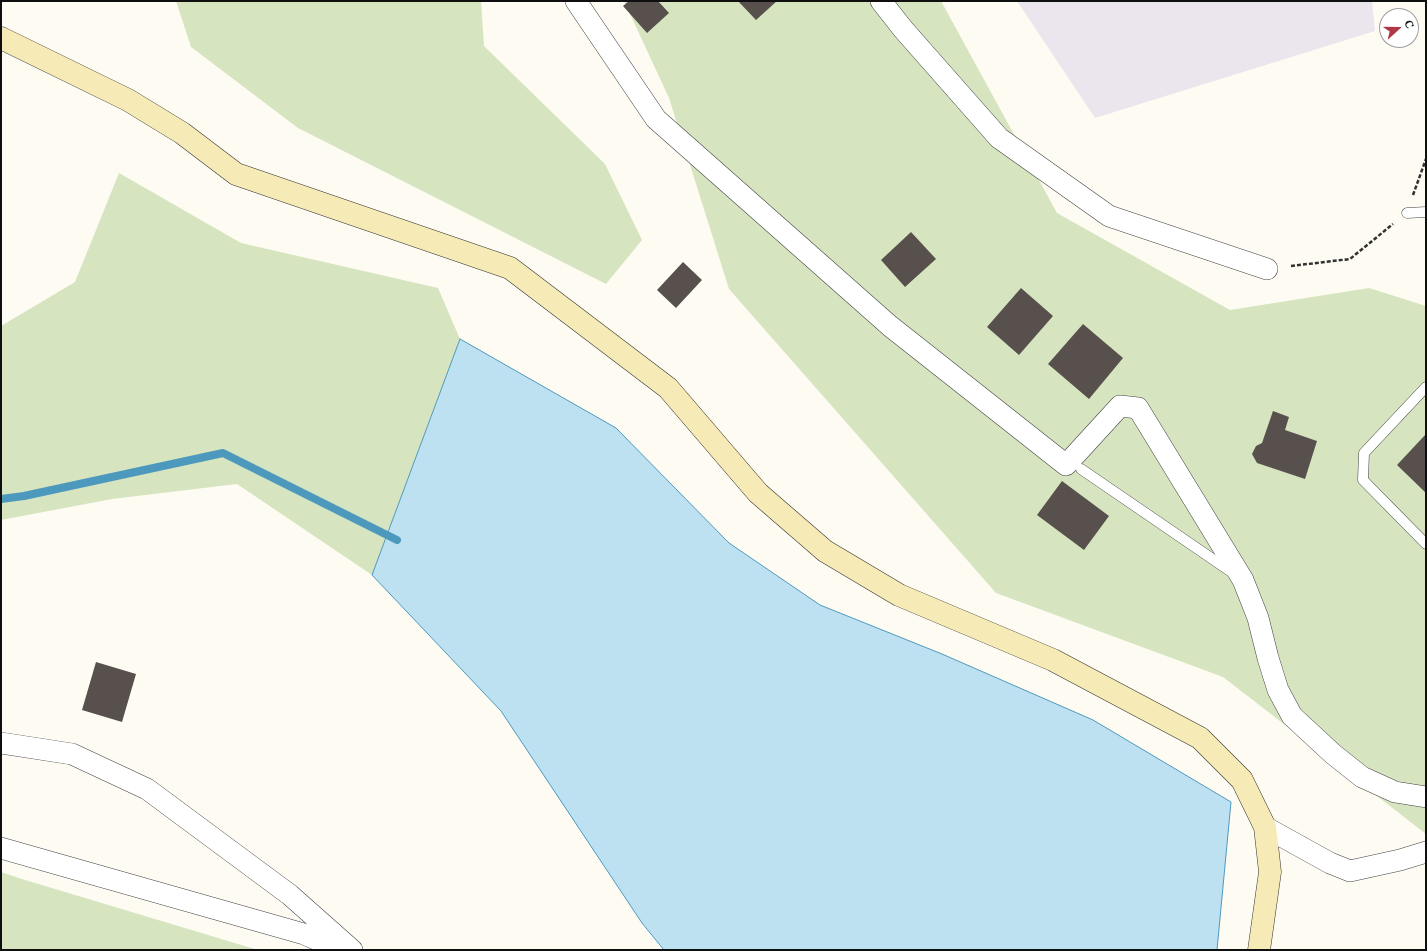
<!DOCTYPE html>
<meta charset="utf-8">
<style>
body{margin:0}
#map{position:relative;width:1427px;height:951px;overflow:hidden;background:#fefbf3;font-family:Lora,serif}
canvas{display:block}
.frame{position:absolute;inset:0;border:2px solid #0f0f0f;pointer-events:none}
.north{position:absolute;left:1379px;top:8px;width:40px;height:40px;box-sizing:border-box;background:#fff;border:1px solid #9f9f9f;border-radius:50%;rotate:69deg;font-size:11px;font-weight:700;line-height:16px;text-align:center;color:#0f0f0f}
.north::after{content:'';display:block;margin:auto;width:14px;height:18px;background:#b03746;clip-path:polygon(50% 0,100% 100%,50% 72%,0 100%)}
</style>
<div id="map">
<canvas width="1427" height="951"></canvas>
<div class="frame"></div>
<div class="north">С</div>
</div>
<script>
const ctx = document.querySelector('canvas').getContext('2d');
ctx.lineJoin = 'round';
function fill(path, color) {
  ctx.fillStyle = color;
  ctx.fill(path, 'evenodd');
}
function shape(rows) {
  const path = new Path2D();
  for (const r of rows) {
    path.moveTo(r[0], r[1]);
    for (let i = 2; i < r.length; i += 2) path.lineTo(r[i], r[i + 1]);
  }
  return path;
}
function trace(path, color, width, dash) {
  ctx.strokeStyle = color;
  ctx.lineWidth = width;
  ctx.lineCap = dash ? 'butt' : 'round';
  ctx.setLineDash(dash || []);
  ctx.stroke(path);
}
const industrial = shape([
 [1017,1,1372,1,1375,31,1095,118]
]);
const green = shape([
 [176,1,481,1,484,46,605,164,642,240,606,284,298,128,191,47],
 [624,1,941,1,1057,213,1230,310,1369,288,1426,306,1426,834,1223,677,996,593,729,289,669,98],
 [119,173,241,243,438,288,460,339,372,575,237,484,112,499,1,520,1,326,75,282],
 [1,872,22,879,258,950,1,950]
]);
const water = shape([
 [460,339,616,428,729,543,820,605,942,654,1093,720,1231,802,1217,950,664,950,642,923,501,711,372,575,460,339]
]);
const stream = shape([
 [1,499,24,496,223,453,397,540]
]);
const building = shape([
 [629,1,658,1,669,13,647,33,623,6],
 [738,1,777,1,756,20],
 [911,232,936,259,905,287,881,260],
 [683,262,702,280,676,308,657,290],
 [1021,288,1053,316,1019,355,987,327],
 [1083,324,1123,358,1089,399,1048,364],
 [1273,411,1289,417,1285,430,1317,441,1305,479,1257,463,1252,454,1256,446,1262,443],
 [1426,434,1426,493,1397,465],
 [1062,481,1109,516,1084,550,1037,515],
 [96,662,136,674,122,722,82,710]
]);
const path = shape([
 [1413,195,1426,159],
 [1291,266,1350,259,1393,224]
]);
const lane = shape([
 [1407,213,1426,212],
 [1426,387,1364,453,1363,480,1426,544],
 [1081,469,1233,573]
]);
const street = shape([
 [576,1,656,119,890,326,1066,465,1120,406,1138,408,1243,580,1258,618,1268,658,1278,690,1292,716,1333,754,1362,777,1395,792,1426,797],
 [881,1,903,29,999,138,1109,216,1267,269],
 [1,743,72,754,147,789,290,895,352,950],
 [1265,827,1330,863,1350,871,1400,860,1426,852],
 [1,848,304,934,341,950]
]);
const secondary = shape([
 [1,38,128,100,182,133,236,174,510,268,668,388,758,493,825,551,899,595,1053,660,1200,738,1242,780,1265,827,1270,872,1259,950]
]);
fill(industrial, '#ebe5ed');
fill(green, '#d6e5c0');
fill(water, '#bde1f0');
trace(water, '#4d99be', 1);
trace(stream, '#4d99be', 8);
fill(building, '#57504d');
trace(lane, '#424242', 11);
trace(street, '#424242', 22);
trace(secondary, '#313131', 23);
trace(path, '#313131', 2.5, [4, 2]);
trace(lane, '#fff', 10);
trace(street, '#fff', 21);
trace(secondary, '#f6eab6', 22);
</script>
